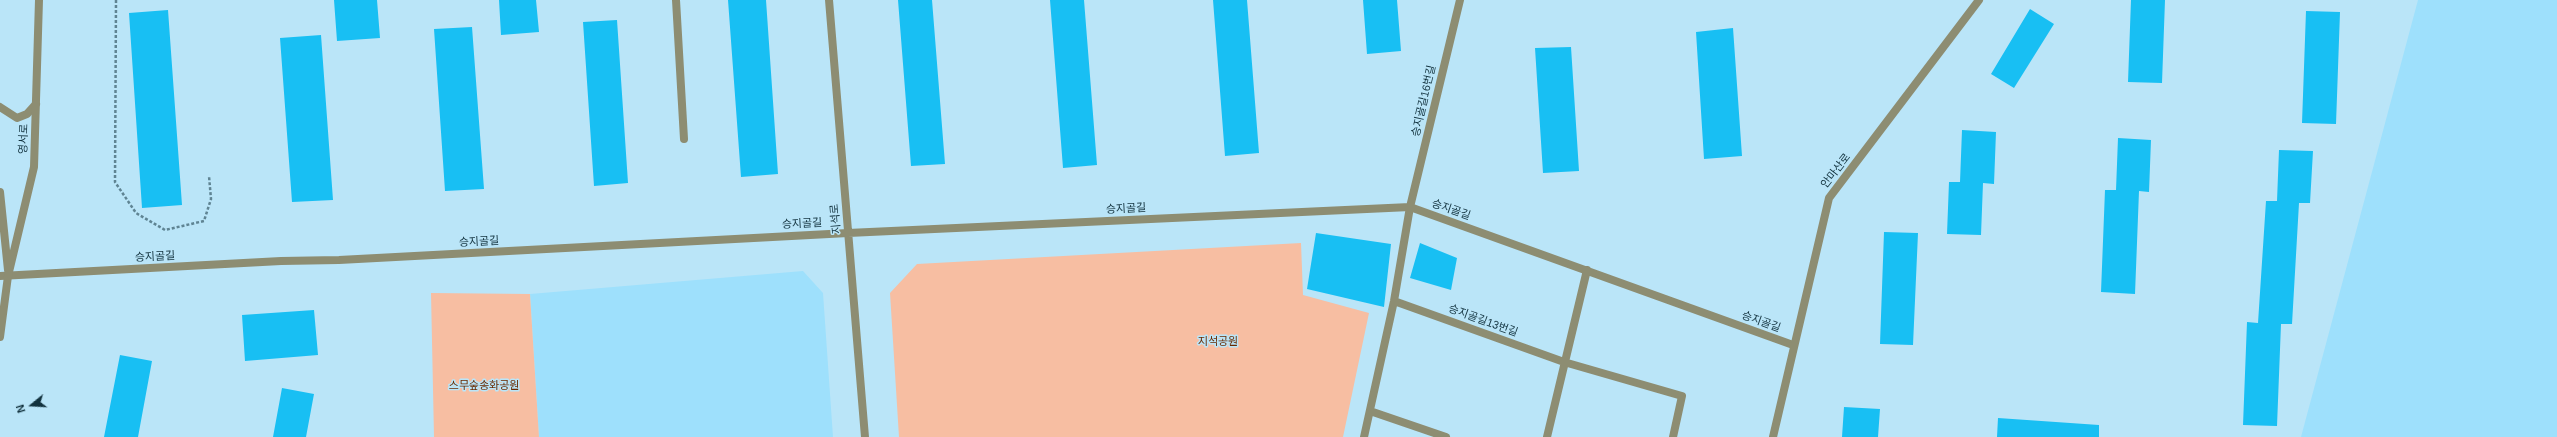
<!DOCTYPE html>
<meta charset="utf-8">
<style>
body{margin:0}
#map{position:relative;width:2557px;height:437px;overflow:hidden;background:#bae5f8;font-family:Arial,sans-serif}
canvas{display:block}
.north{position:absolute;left:12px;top:385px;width:40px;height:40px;-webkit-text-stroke:3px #bae5f8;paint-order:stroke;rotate:252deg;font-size:11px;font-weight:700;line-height:16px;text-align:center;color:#12323e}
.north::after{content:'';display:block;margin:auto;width:14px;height:18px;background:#12323e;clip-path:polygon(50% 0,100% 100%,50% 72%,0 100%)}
</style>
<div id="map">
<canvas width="2557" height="437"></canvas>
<div class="north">N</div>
</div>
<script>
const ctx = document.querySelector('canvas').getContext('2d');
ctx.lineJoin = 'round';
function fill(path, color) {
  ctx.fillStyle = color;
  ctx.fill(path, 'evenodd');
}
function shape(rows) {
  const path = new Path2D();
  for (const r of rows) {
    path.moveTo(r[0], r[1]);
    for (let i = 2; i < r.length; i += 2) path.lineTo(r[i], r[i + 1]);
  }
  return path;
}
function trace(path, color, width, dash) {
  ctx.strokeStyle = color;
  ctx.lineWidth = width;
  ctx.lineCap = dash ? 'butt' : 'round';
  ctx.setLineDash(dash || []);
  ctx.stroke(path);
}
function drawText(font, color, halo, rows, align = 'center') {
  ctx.font = font + ' Arial,"Noto Sans KR",sans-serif';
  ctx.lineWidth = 3;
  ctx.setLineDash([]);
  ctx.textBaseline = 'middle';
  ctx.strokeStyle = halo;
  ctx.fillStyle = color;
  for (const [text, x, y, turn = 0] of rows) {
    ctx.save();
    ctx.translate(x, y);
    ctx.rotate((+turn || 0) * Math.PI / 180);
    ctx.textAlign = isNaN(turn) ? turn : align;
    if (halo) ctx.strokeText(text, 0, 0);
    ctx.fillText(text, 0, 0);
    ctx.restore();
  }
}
const built = shape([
 [2418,0,2557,0,2557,437,2301,437],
 [803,271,823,293,833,437,539,437,530,294]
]);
const green = shape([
 [1301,243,1303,295,1369,313,1343,437,899,437,890,293,917,264],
 [431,293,530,294,539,437,434,437]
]);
const building = shape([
 [334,0,377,0,380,38,337,41],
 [499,0,536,0,539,32,501,35],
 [728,0,766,0,778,174,741,177],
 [898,0,932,0,945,164,911,166],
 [1050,0,1084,0,1097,165,1063,168],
 [1213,0,1247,0,1259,153,1225,156],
 [1363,0,1397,0,1401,51,1367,54],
 [2131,0,2165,0,2162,83,2128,82],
 [2030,9,2054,24,2014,88,1991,74],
 [168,10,182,205,142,208,129,13],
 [2306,11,2340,12,2336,124,2302,123],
 [617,20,628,183,594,186,583,22],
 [472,27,484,189,445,191,434,29],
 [1733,28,1742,156,1704,159,1696,32],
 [321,35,333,200,292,202,280,38],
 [1571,47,1579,171,1543,173,1535,48],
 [1962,130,1996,132,1994,184,1983,183,1981,235,1947,234,1949,182,1960,182],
 [2118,138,2151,140,2149,192,2139,191,2135,294,2101,292,2105,190,2116,190],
 [2279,150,2313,151,2310,203,2299,203,2292,324,2281,324,2277,426,2243,425,2247,322,2258,323,2266,201,2277,201],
 [1884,232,1918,233,1913,345,1880,344],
 [1316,233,1391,244,1384,307,1307,289],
 [1420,243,1457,258,1451,290,1410,278],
 [314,310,318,355,245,361,242,315],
 [120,355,152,361,138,437,104,437],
 [282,388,314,394,306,437,273,437],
 [1844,407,1880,409,1878,437,1842,437],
 [1998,418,2099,425,2099,437,1997,437]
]);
const path = shape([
 [116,0,115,182,136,213,165,230,204,221,211,199,209,176]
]);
const minor = shape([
 [676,0,684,139],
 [829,0,865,437],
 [0,107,17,118,27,114,36,104],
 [0,276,281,261,339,260,848,233,1410,207,1793,345],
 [1394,301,1564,362,1682,396,1673,437],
 [1370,411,1446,437],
 [1364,437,1394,301,1410,207,1460,0],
 [1547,437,1587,270]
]);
const tertiary = shape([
 [0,192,8,270],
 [0,337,8,276,34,167,39,0],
 [1773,437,1829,198,1979,0]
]);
const streetNames = [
 ["승지골길16번길",1424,101,-77],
 ["영서로",24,139,-88],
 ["안마산로",1836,171,-52],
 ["승지골길",1126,209,-3],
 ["승지골길",1451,210,19],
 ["지석로",836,219,-95],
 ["승지골길",802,224,-3],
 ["승지골길",479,242,-3],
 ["승지골길",155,257,-3],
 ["승지골길13번길",1483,321,20],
 ["승지골길",1761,322,20]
];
const parkNames = [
 ["지석공원",1218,342],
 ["스무숲송화공원",484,386]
];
fill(built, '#9ee0fc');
fill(green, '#f7bea2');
fill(building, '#18bff3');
trace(path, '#5f8493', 2.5, [3, 2]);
trace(minor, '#8d8d72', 8);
trace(tertiary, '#8d8d72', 8);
drawText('11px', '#12323e', '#bae5f8', streetNames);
drawText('11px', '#692a00', '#bae5f8', parkNames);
</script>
